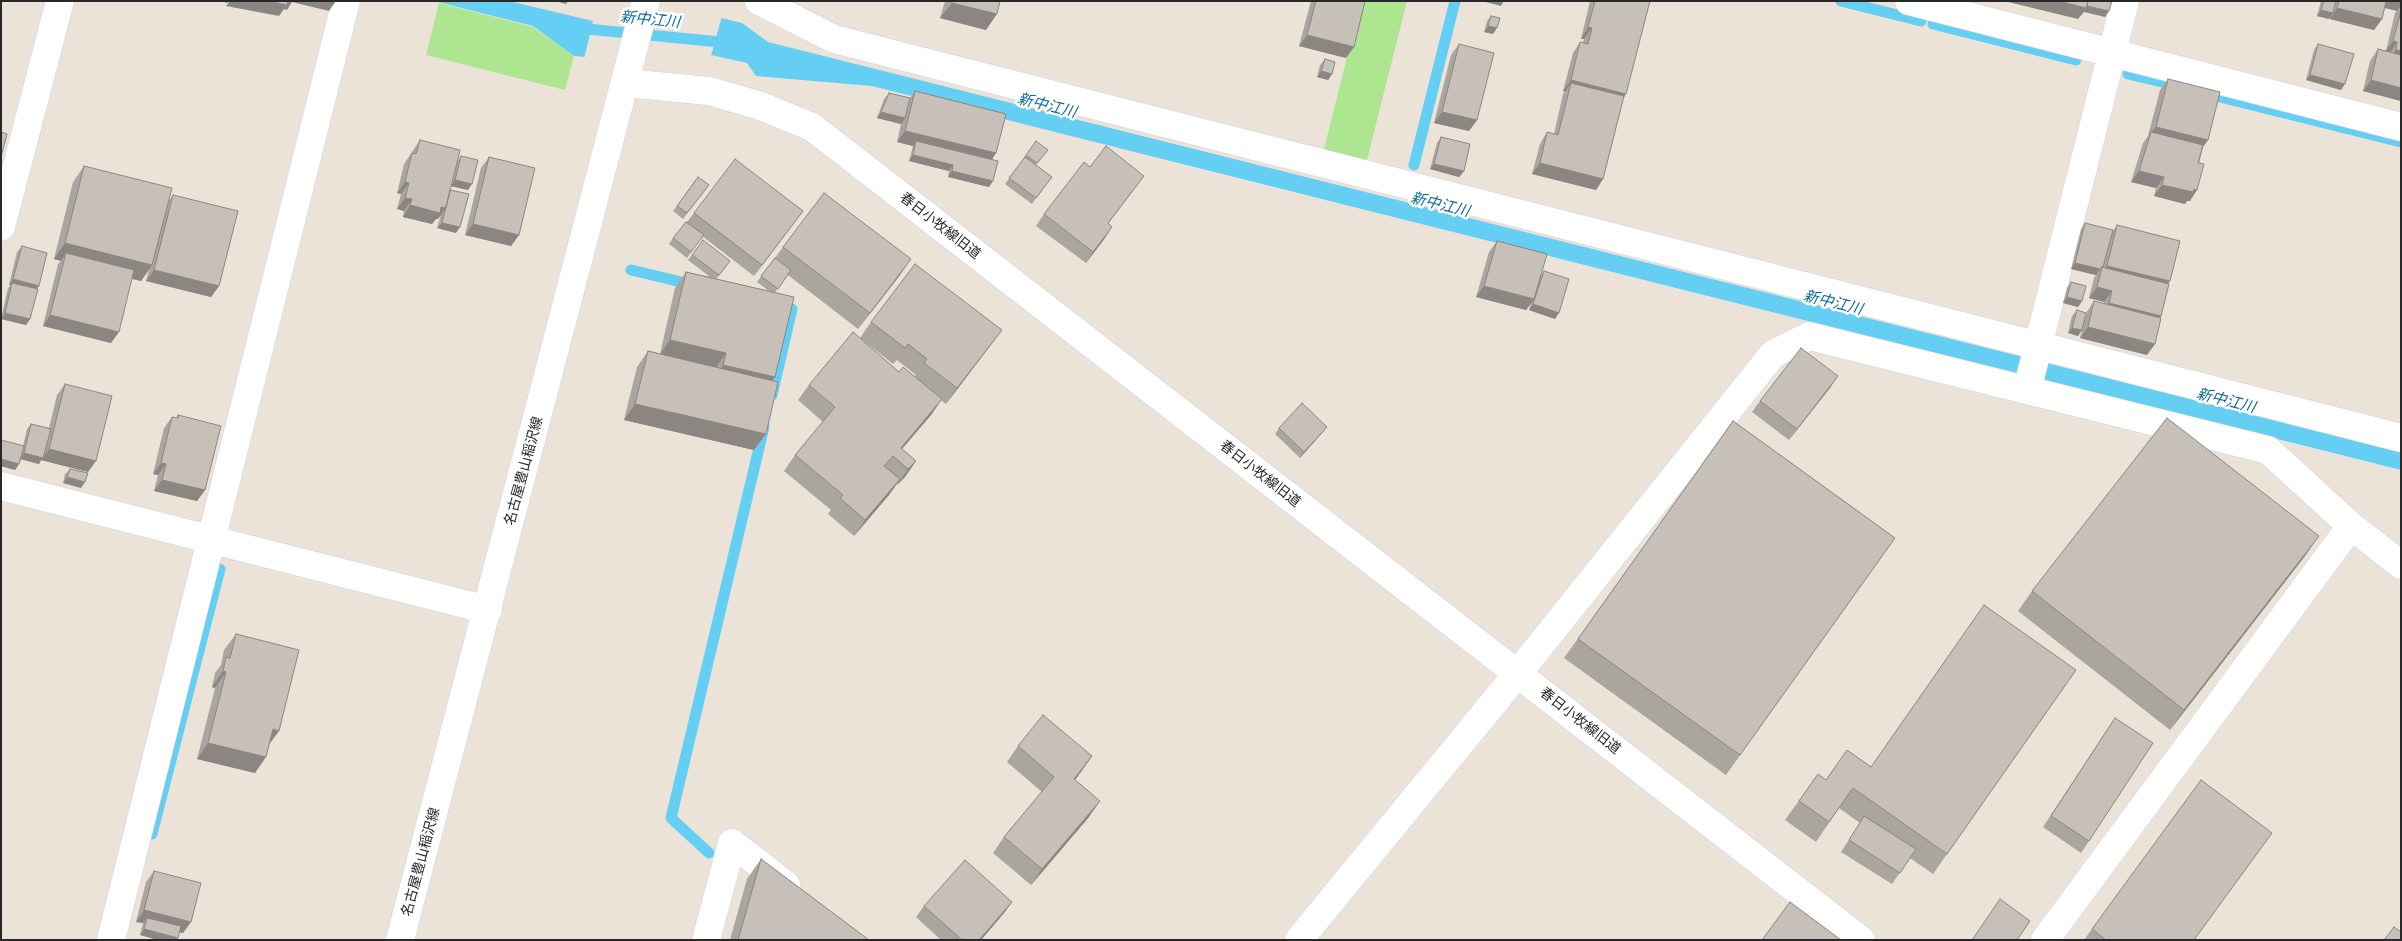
<!DOCTYPE html>
<meta charset="utf-8">
<style>
body{margin:0}
#map{position:relative;width:2402px;height:941px;overflow:hidden;background:#ebe3d8;font-family:Rubik,sans-serif}
canvas{display:block}
.frame{position:absolute;inset:0;border:2px solid #282828;pointer-events:none}
</style>
<div id="map">
<canvas width="2402" height="941"></canvas>
<div class="frame"></div>
</div>
<script>
const ctx = document.querySelector('canvas').getContext('2d');
ctx.lineJoin = 'round';
function fill(path, color) {
  ctx.fillStyle = color;
  ctx.fill(path, 'evenodd');
}
function shape(rows) {
  const path = new Path2D();
  for (const r of rows) {
    path.moveTo(r[0], r[1]);
    for (let i = 2; i < r.length; i += 2) path.lineTo(r[i], r[i + 1]);
  }
  return path;
}
function trace(path, color, width, dash) {
  ctx.strokeStyle = color;
  ctx.lineWidth = width;
  ctx.lineCap = dash ? 'butt' : 'round';
  ctx.setLineDash(dash || []);
  ctx.stroke(path);
}
function drawText(font, color, halo, rows, align = 'center') {
  ctx.font = font + ' Rubik,"Noto Sans JP",sans-serif';
  ctx.lineWidth = 5;
  ctx.setLineDash([]);
  ctx.textBaseline = 'middle';
  ctx.strokeStyle = halo;
  ctx.fillStyle = color;
  for (const [text, x, y, turn = 0] of rows) {
    ctx.save();
    ctx.translate(x, y);
    ctx.rotate((+turn || 0) * Math.PI / 180);
    ctx.textAlign = isNaN(turn) ? turn : align;
    if (halo) ctx.strokeText(text, 0, 0);
    ctx.fillText(text, 0, 0);
    ctx.restore();
  }
}
const green = shape([
 [1361,1,1407,1,1366,164,1323,153],
 [439,3,533,27,574,56,565,90,426,55]
]);
const water = shape([
 [434,1,509,1,593,21,585,57,574,56,533,26],
 [721,18,742,23,768,42,2401,452,2401,470,872,86,756,76,747,63,711,55]
]);
const pier = shape([
 [722,16,711,55,711,57,709,54,719,17],
 [594,19,596,22,587,57,584,59]
]);
const stream = shape([
 [1841,1,1921,21],
 [1933,24,2076,60],
 [577,28,730,43],
 [2128,74,2179,86],
 [2204,93,2401,142],
 [1414,165,1455,1],
 [631,270,694,285],
 [772,395,792,309,777,305],
 [152,834,220,569],
 [709,853,671,818,764,427]
]);
const minor = shape([
 [759,1,834,39,2401,438],
 [1909,1,2401,127],
 [1,227,60,1],
 [2027,390,2125,1],
 [1,486,488,610],
 [111,940,346,1],
 [706,940,732,843,786,885],
 [1299,940,1518,673,1773,354,1809,336,2268,450,2351,526],
 [2045,940,2351,526,2401,565]
]);
const tertiary = shape([
 [625,83,709,91,758,105,812,127,1861,940]
]);
const secondary = shape([
 [400,940,646,1]
]);
const wall = shape([
 [945,1,1000,1,986,30,940,18],
 [1311,1,1365,1,1346,58,1299,46],
 [1590,1,1650,1,1623,98,1603,179,1596,190,1532,174,1540,144,1547,132,1554,134,1563,94,1565,92,1563,91,1573,53,1580,42,1583,42,1584,39,1581,39],
 [2321,1,2401,1,2401,101,2363,91,2370,61,2378,49,2386,51,2395,13,2397,11,2385,8,2382,19,2374,30,2330,19,2330,17,2329,19,2317,16],
 [1491,16,1493,34,1484,32,1487,21],
 [1459,44,1477,120,1469,131,1434,123,1451,55],
 [2318,44,2341,90,2306,80,2314,50],
 [1325,59,1332,74,1328,80,1317,77,1320,65],
 [2168,79,2208,140,2203,147,2190,201,2187,201,2185,204,2154,196,2156,188,2131,182,2143,143,2148,136,2160,90],
 [915,91,996,153,992,160,989,187,948,177,949,171,909,161,913,146,897,142,901,124,877,118,884,99,889,93,910,98],
 [1441,137,1464,171,1459,177,1430,169,1437,143],
 [420,140,458,160,461,156,468,190,451,186,450,190,456,233,437,228,441,215,438,219,436,219,432,224,403,217,404,211,397,209,401,194,397,193,404,164],
 [1048,150,1036,165,1052,177,1032,204,1005,184,1026,155],
 [489,157,519,235,511,246,465,235,481,168],
 [84,166,168,202,173,195,219,286,211,297,146,281,149,270,141,281,132,279,111,343,43,326,58,264,61,261,54,259,73,182],
 [1090,167,1144,176,1108,224,1105,238,1086,263,1036,226,1044,214],
 [698,177,709,185,683,219,673,211],
 [803,211,754,276,702,236,687,258,669,244,673,238,687,222,694,213],
 [2085,223,2112,232,2117,225,2168,284,2161,316,2147,355,2080,338,2082,330,2078,336,2068,333,2072,316,2077,310,2086,313,2094,301,2104,304,2104,302,2089,298,2094,278,2096,275,2071,269,2081,229],
 [1497,241,1541,275,1544,271,1555,319,1529,310,1531,304,1526,310,1476,297,1489,252],
 [22,246,37,289,30,319,26,325,1,319,8,288,11,285,9,285,17,252],
 [783,247,900,275,858,329,788,275,775,292,772,380,754,450,624,420,637,367,648,351,660,354,675,288,686,272,710,277,688,260,692,255,726,267,716,279,769,291,757,282],
 [2071,282,2082,301,2078,307,2063,303,2067,288],
 [871,322,1002,330,946,404,941,400,931,415,902,449,916,461,905,477,897,485,897,484,889,495,854,536,828,514,831,510,784,471,795,455,823,422,798,400,809,385,899,372,915,376,916,375,897,360,893,364,860,338],
 [1838,376,1789,440,1752,412,1760,401],
 [65,384,88,472,41,460,39,464,21,459,19,464,15,470,1,466,1,440,23,446,27,429,31,424,49,428,57,395],
 [178,415,205,490,197,501,154,491,158,475,153,474,164,428,172,417,176,418],
 [1733,421,1895,538,1726,775,1564,658],
 [1279,428,1322,433,1300,458,1275,434],
 [70,469,81,488,63,483,65,474],
 [2305,556,2170,730,2018,611,2032,591],
 [236,634,269,745,255,773,197,759,215,688,212,687,215,673,221,665,224,650],
 [2076,670,1933,874,1910,858,1892,884,1841,852,1860,823,1839,808,1816,842,1785,820,1818,774,1826,780,1871,767],
 [2115,718,2089,841,2081,853,2043,827],
 [1018,746,1092,756,1075,780,1089,817,1031,885,993,853,1004,837,1042,792,1007,762],
 [761,859,869,940,730,940,747,879],
 [154,871,191,922,183,933,179,932,176,940,158,940,140,935,143,923,136,922,146,882],
 [1012,902,1004,913,981,940,941,940,916,917,924,906],
 [2092,929,2194,940,2084,940]
]);
const shadedWall = shape([
 [221,1,229,1,227,3],
 [230,1,336,1,329,11,292,2,287,10,284,9,279,16,226,6],
 [555,1,568,1,566,4],
 [1482,1,1504,1,1501,6],
 [2009,1,2058,1,2085,5,2109,11,2105,17,2084,12,2078,19,2008,2],
 [2387,1,2401,1,2401,5,2397,11,2382,7],
 [952,3,997,14,986,30,940,18],
 [2337,8,2382,19,2374,30,2330,19],
 [2321,10,2333,13,2329,19,2317,16],
 [1488,26,1497,28,1493,34,1484,32],
 [1588,27,1592,28,1584,39,1581,39],
 [1307,35,1354,47,1346,58,1299,46],
 [2393,41,2397,42,2390,53,2385,52],
 [2396,50,2401,51,2401,64,2388,61],
 [1321,71,1332,74,1328,80,1317,77],
 [2310,75,2345,84,2341,90,2306,80],
 [1571,80,1626,94,1619,105,1571,83,1565,92,1563,91],
 [2371,80,2401,88,2401,101,2363,91],
 [881,112,905,118,901,124,877,118],
 [1442,112,1477,120,1469,131,1434,123],
 [2156,127,2208,140,2200,151,2150,134],
 [905,131,996,153,988,165,916,141,913,146,897,142],
 [913,155,953,165,949,171,909,161],
 [1540,163,1603,179,1596,190,1532,174],
 [1434,164,1464,171,1459,177,1430,169],
 [952,171,993,181,989,187,948,177],
 [2139,171,2164,177,2156,188,2131,182],
 [455,180,472,184,468,190,451,186],
 [405,182,409,183,401,194,397,193],
 [2162,185,2197,190,2190,201,2187,201,2185,204,2154,196],
 [405,198,412,199,404,211,397,209],
 [410,205,441,207,446,208,438,219,436,219,432,224,403,217],
 [803,211,795,222,754,276,762,265],
 [442,223,460,227,456,233,437,228],
 [473,224,519,235,511,246,465,235],
 [1112,227,1105,238,1086,263,1093,252],
 [65,243,152,265,141,281,64,262,66,253,61,261,54,259],
 [911,259,900,275,858,329,870,313],
 [2075,263,2100,269,2096,275,2071,269],
 [2107,266,2170,281,2162,292,2099,277],
 [154,270,219,286,211,297,146,281],
 [13,279,39,286,35,291,12,283,11,285,9,285],
 [1484,286,1534,299,1526,310,1476,297],
 [2097,287,2112,291,2104,302,2089,298],
 [2067,297,2082,301,2078,307,2063,303],
 [2109,303,2161,316,2153,327,2101,314],
 [1533,304,1559,313,1555,319,1529,310],
 [5,313,30,319,26,325,1,319],
 [50,315,119,332,111,343,43,326],
 [2088,327,2155,344,2147,355,2080,338],
 [2072,328,2082,330,2078,336,2068,333],
 [1002,330,990,346,946,404,957,388],
 [670,340,726,353,715,369,659,356],
 [723,365,775,377,764,392,712,381],
 [1838,376,1830,388,1789,440,1797,429],
 [942,399,931,415,895,457,901,448],
 [635,404,766,434,754,450,624,420],
 [1327,427,1322,433,1300,458,1304,452],
 [49,449,96,461,88,472,41,460,39,464,20,459,24,453,43,458],
 [1,459,19,464,15,470,1,466],
 [916,461,905,477,897,485,908,469],
 [161,463,166,464,158,475,153,474],
 [67,477,85,482,81,488,63,483],
 [900,479,889,495,854,536,865,520],
 [162,480,205,490,197,501,154,491],
 [2319,536,2305,556,2170,730,2184,710],
 [223,671,226,672,215,688,212,687],
 [273,729,279,731,268,746],
 [208,743,266,757,255,773,197,759],
 [1092,756,1081,772,1063,795,1074,779],
 [1100,801,1089,817,1031,885,1042,869],
 [1012,902,1004,913,981,940,979,940],
 [144,910,191,922,183,933,145,924,147,918,143,923,136,922],
 [144,929,178,938,176,940,158,940,140,935]
]);
const building = shape([
 [267,1,288,1,287,5,267,1],
 [952,1,1000,1,997,14,952,3,952,1],
 [1316,1,1365,1,1354,47,1307,35,1316,1],
 [1595,1,1650,1,1626,94,1571,80,1580,42,1588,44,1592,28,1588,27,1595,1],
 [2058,1,2088,1,2086,8,2058,1],
 [2088,1,2112,1,2109,11,2087,6,2088,1],
 [2324,1,2336,1,2333,13,2321,10,2324,1],
 [2339,1,2386,1,2382,19,2337,8,2339,1],
 [2401,11,2401,51,2396,50,2397,42,2393,41,2401,11],
 [1491,16,1500,18,1497,28,1488,26,1491,16],
 [1459,44,1494,53,1477,120,1442,112,1459,44],
 [2318,44,2354,54,2345,84,2310,75,2318,44],
 [2378,49,2401,55,2401,88,2371,80,2378,49],
 [1325,59,1335,62,1332,74,1321,71,1325,59],
 [2168,79,2220,92,2208,140,2156,127,2168,79],
 [1571,83,1624,96,1603,179,1540,163,1547,132,1558,135,1571,83],
 [915,91,1006,114,996,153,905,131,915,91],
 [889,93,910,98,905,118,881,112,889,93],
 [1,132,7,134,1,157,1,132],
 [2151,132,2203,145,2198,163,2204,164,2197,190,2194,189,2193,192,2162,185,2164,177,2139,171,2151,132],
 [1441,137,1470,144,1464,171,1434,164,1441,137],
 [420,140,460,150,446,208,441,207,440,213,410,205,412,199,405,198,409,183,405,182,412,153,416,154,420,140],
 [916,141,998,161,993,181,952,171,953,165,913,155,916,141],
 [1036,141,1048,150,1037,163,1026,155,1036,141],
 [1106,146,1144,176,1108,223,1112,227,1093,252,1044,214,1084,162,1090,167,1106,146],
 [461,156,478,160,472,184,455,180,461,156],
 [489,157,535,168,519,235,473,224,489,157],
 [1025,157,1052,177,1036,198,1009,178,1025,157],
 [735,159,803,211,762,265,694,213,735,159],
 [84,166,172,188,152,265,65,243,84,166],
 [698,177,709,185,687,213,677,206,698,177],
 [450,190,469,194,460,227,442,223,450,190],
 [824,193,911,259,870,313,783,247,824,193],
 [173,195,238,211,219,286,154,270,173,195],
 [686,222,704,235,691,252,673,238,686,222],
 [2085,223,2113,230,2103,267,2102,267,2100,269,2075,263,2085,223],
 [2117,225,2180,241,2170,281,2107,266,2117,225],
 [703,240,730,261,719,275,692,255,703,240],
 [1497,241,1547,254,1534,299,1484,286,1497,241],
 [22,246,47,253,39,286,13,279,22,246],
 [66,253,134,270,119,332,50,315,66,253],
 [775,258,791,270,778,289,761,276,775,258],
 [915,264,1002,330,957,388,924,363,927,359,908,344,905,348,871,322,915,264],
 [2102,267,2169,284,2161,316,2109,303,2112,291,2097,287,2102,267],
 [1544,271,1569,279,1559,313,1533,304,1544,271],
 [686,272,794,297,775,377,723,365,726,353,670,340,686,272],
 [2071,282,2086,286,2082,301,2067,297,2071,282],
 [12,283,38,289,30,319,5,313,12,283],
 [2094,301,2161,318,2155,344,2088,327,2094,301],
 [2077,310,2086,313,2082,330,2072,328,2077,310],
 [853,332,899,372,903,367,942,399,901,448,916,461,908,469,893,456,884,466,900,479,865,520,840,498,843,495,795,455,835,407,809,385,853,332],
 [1801,348,1838,376,1797,429,1760,401,1801,348],
 [648,351,778,382,766,434,635,404,648,351],
 [65,384,112,396,96,461,49,449,65,384],
 [1302,403,1327,427,1304,452,1279,428,1302,403],
 [178,415,221,426,205,490,162,480,166,464,161,463,172,417,178,418,178,415],
 [2167,418,2319,536,2184,710,2032,591,2167,418],
 [1733,421,1895,538,1740,755,1578,639,1733,421],
 [31,424,51,429,43,458,24,453,31,424],
 [1,440,24,446,19,464,1,459,1,440],
 [70,469,88,473,85,482,67,477,70,469],
 [1984,605,2076,670,1947,854,1853,788,1829,822,1799,801,1818,774,1826,780,1847,750,1871,767,1984,605],
 [236,634,299,650,279,731,273,729,266,757,208,743,226,672,223,671,226,657,230,658,236,634],
 [1043,715,1092,756,1074,779,1100,801,1042,869,1004,837,1054,777,1018,746,1043,715],
 [2115,718,2153,743,2089,841,2051,816,2115,718],
 [2201,780,2272,833,2194,940,2106,940,2092,929,2201,780],
 [1864,816,1916,849,1900,873,1849,840,1864,816],
 [761,859,869,940,738,940,761,859],
 [965,860,1012,902,979,940,962,940,924,906,965,860],
 [154,871,201,883,191,922,144,910,154,871],
 [2000,899,2030,921,2017,940,1972,940,2000,899],
 [1790,902,1841,940,1762,940,1790,902],
 [147,918,181,926,178,938,144,929,147,918],
 [2394,927,2401,932,2401,940,2384,940,2394,927]
]);
const streetNames = [
 ["春日小牧線旧道",940,226,38],
 ["名古屋豊山稲沢線",524,471,-75],
 ["春日小牧線旧道",1260,474,38],
 ["春日小牧線旧道",1580,721,38],
 ["名古屋豊山稲沢線",421,862,-75]
];
const waterNames = [
 ["新中江川",650,20,6],
 ["新中江川",1047,106,14],
 ["新中江川",1440,205,14],
 ["新中江川",1833,303,14],
 ["新中江川",2226,401,14]
];
fill(green, '#aee591');
fill(water, '#65cef3');
fill(pier, '#ebe3d8');
trace(stream, '#65cef3', 11);
trace(minor, '#cdd1e2', 29);
trace(tertiary, '#cdd1e2', 29);
trace(secondary, '#cdd1e2', 29);
trace(minor, '#fff', 28);
trace(tertiary, '#fff', 28);
trace(secondary, '#fff', 28);
fill(wall, '#aaa59e');
fill(shadedWall, '#8b8681');
fill(building, '#c6c0b8');
trace(building, '#8b8681', 1);
drawText('14px', '#282828', '#fff', streetNames);
drawText('italic 15px', '#086a9c', '#fff', waterNames);
</script>
